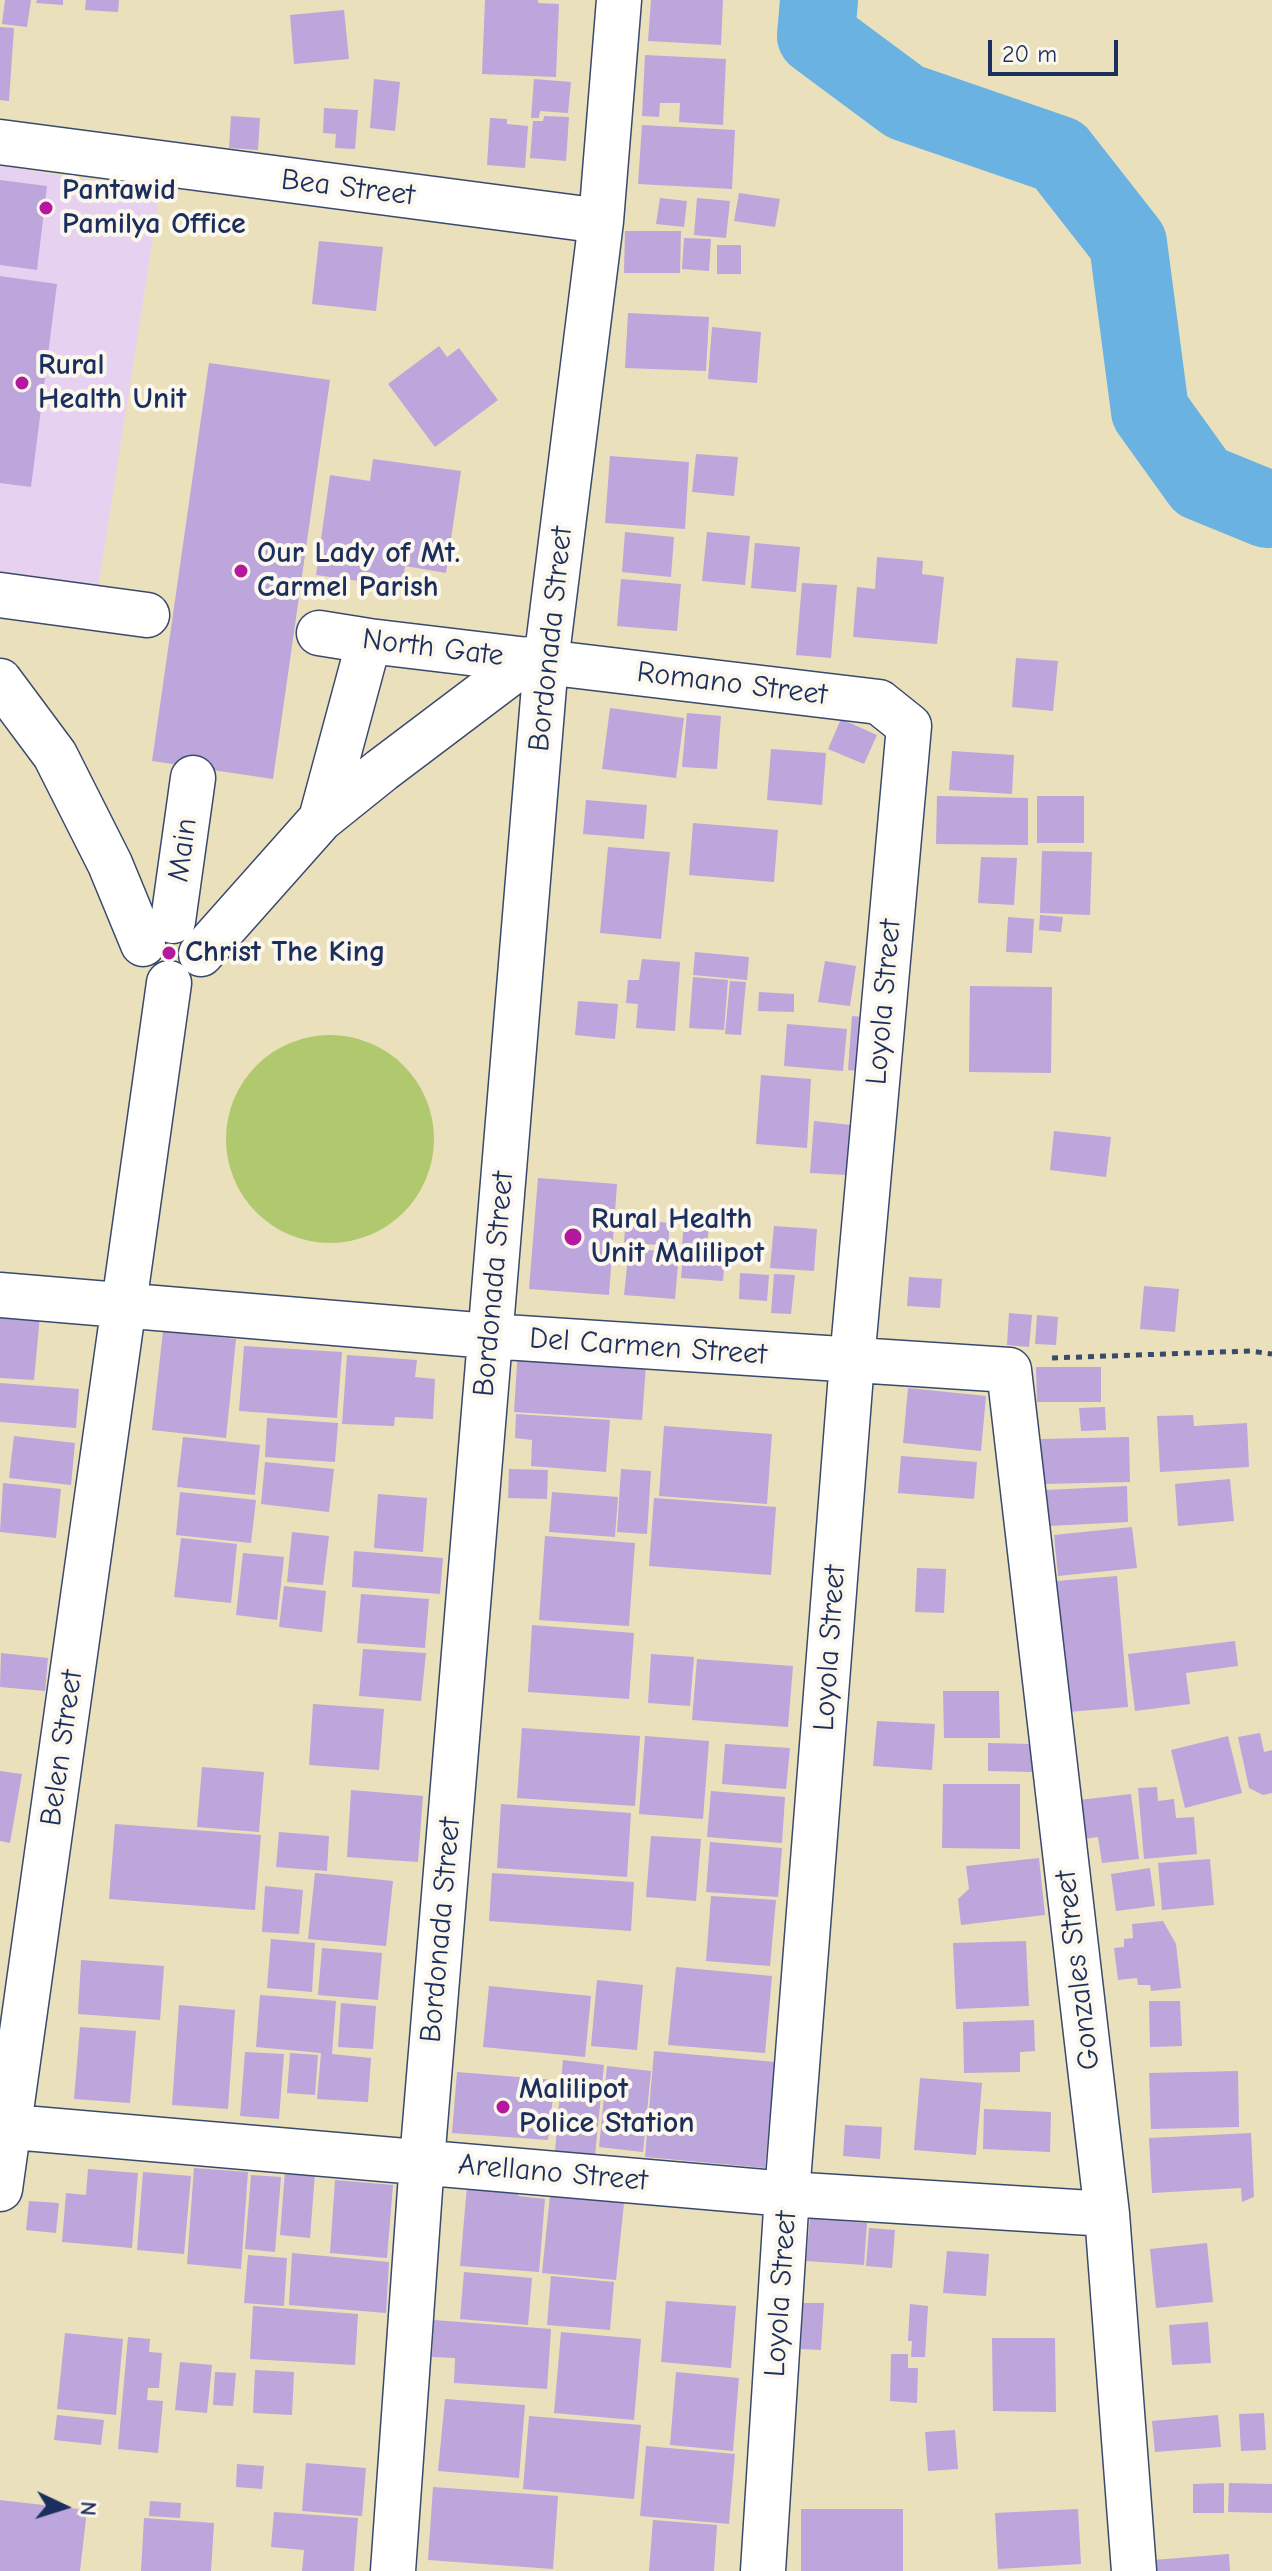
<!DOCTYPE html>
<style>
body{margin:0}
#map{position:relative;width:1272px;height:2571px;overflow:hidden;background:#eae0bc;font-family:"Comic Neue",sans-serif}
canvas{display:block}
.north{position:absolute;left:24px;top:2467px;width:80px;height:80px;-webkit-text-stroke:6px #fbf7ec;paint-order:stroke;rotate:94deg;font-size:22px;font-weight:700;line-height:32px;text-align:center;color:#1b2f5e}
.north::after{content:'';display:block;margin:auto;width:28px;height:36px;background:#1b2f5e;clip-path:polygon(50% 0,100% 100%,50% 72%,0 100%)}
.scale{position:absolute;left:988px;top:40px;width:130px;height:36px;box-sizing:border-box;border:4px solid #1b2f5e;border-top:0;padding-left:10px;font-size:24px;line-height:28px;white-space:nowrap;color:#1b2f5e;-webkit-text-stroke:6px #fbf7ec;paint-order:stroke}
</style>
<div id="map">
<canvas width="1272" height="2571"></canvas>
<div class="north">N</div>
<div class="scale">20 m</div>
</div>
<script>
const ctx = document.querySelector('canvas').getContext('2d');
ctx.lineJoin = 'round';
function fill(path, color) {
  ctx.fillStyle = color;
  ctx.fill(path, 'evenodd');
}
function shape(rows) {
  const path = new Path2D();
  for (const r of rows) {
    if (r.length === 3) {
      path.moveTo(r[0] + r[2], r[1]);
      path.arc(r[0], r[1], r[2], 0, 2 * Math.PI);
      continue;
    }
    path.moveTo(r[0], r[1]);
    for (let i = 2; i < r.length; i += 2) path.lineTo(r[i], r[i + 1]);
  }
  return path;
}
function trace(path, color, width, dash) {
  ctx.strokeStyle = color;
  ctx.lineWidth = width;
  ctx.lineCap = dash ? 'butt' : 'round';
  ctx.setLineDash(dash || []);
  ctx.stroke(path);
}
function drawText(font, color, halo, rows, align = 'center') {
  ctx.font = font + ' "Comic Neue",sans-serif';
  ctx.lineWidth = 8;
  ctx.setLineDash([]);
  ctx.textBaseline = 'middle';
  ctx.strokeStyle = halo;
  ctx.fillStyle = color;
  for (const [text, x, y, turn = 0] of rows) {
    ctx.save();
    ctx.translate(x, y);
    ctx.rotate((+turn || 0) * Math.PI / 180);
    ctx.textAlign = isNaN(turn) ? turn : align;
    if (halo) ctx.strokeText(text, 0, 0);
    ctx.fillText(text, 0, 0);
    ctx.restore();
  }
}
const built = shape([
 [0,165,160,193,97,595,0,579]
]);
const green = shape([
 [330,1139,104]
]);
const river = shape([
 [819,0,816,36,905,102,1059,155,1128,243,1150,411,1201,482,1267,509,1272,508]
]);
const building = shape([
 [5,0,31,0,27,27,2,24],
 [37,0,63,0,63,5,36,3],
 [86,0,119,0,118,12,85,10],
 [485,0,538,0,538,3,559,4,556,77,482,74],
 [651,0,723,0,721,45,648,41],
 [344,10,349,59,294,64,290,15],
 [0,27,14,28,9,101,0,100],
 [645,55,726,59,723,125,679,122,680,103,660,103,659,117,642,116],
 [374,79,400,82,395,131,370,128],
 [534,79,571,82,568,113,540,111,539,118,531,118],
 [324,108,358,110,355,149,335,148,336,134,323,133],
 [231,116,260,118,258,150,229,148],
 [544,116,569,117,566,161,530,158,533,121,543,121],
 [490,118,507,119,507,124,528,126,525,168,487,165],
 [642,125,735,130,732,189,638,184],
 [0,180,47,186,37,270,0,265],
 [739,193,780,199,775,227,734,221],
 [660,198,687,201,684,227,656,224],
 [697,198,730,201,726,238,694,235],
 [625,231,681,231,680,273,624,273],
 [684,238,711,239,709,271,682,269],
 [319,241,383,247,376,311,312,304],
 [717,245,741,245,741,274,717,274],
 [0,276,57,284,31,487,0,483],
 [628,313,709,317,706,371,625,368],
 [712,327,761,332,757,383,708,379],
 [439,346,447,357,459,348,498,400,435,447,388,384],
 [209,363,330,380,273,779,152,761],
 [696,454,738,457,734,496,692,492],
 [610,456,689,462,685,529,605,523],
 [373,459,461,471,446,573,405,566,402,587,316,575,330,475,370,481],
 [625,532,674,537,671,577,622,572],
 [707,532,750,536,745,585,702,581],
 [755,543,800,547,796,592,751,588],
 [877,557,923,561,922,574,944,577,937,644,853,637,857,587,875,589],
 [621,579,681,584,677,631,617,626],
 [802,583,837,585,831,658,796,655],
 [1016,658,1058,661,1053,711,1012,707],
 [610,708,684,718,676,778,602,769],
 [687,713,721,716,717,769,682,767],
 [841,719,877,735,864,764,828,749],
 [771,749,826,753,822,805,767,800],
 [952,751,1014,755,1012,794,949,790],
 [937,796,1028,798,1028,845,936,844],
 [1037,796,1084,796,1084,843,1037,843],
 [586,800,647,805,644,839,583,834],
 [693,823,778,830,774,882,689,875],
 [608,847,670,852,661,939,600,933],
 [1042,851,1092,852,1090,915,1040,913],
 [981,857,1017,858,1014,905,978,903],
 [1040,915,1063,917,1061,932,1039,930],
 [1008,917,1034,919,1032,953,1006,952],
 [695,952,749,957,747,980,693,975],
 [642,959,680,962,675,1031,636,1028,638,1004,626,1003,628,980,639,980],
 [825,961,856,966,850,1006,818,1002],
 [693,977,728,980,724,1030,689,1028],
 [730,981,746,982,741,1035,725,1034],
 [970,986,1052,987,1051,1073,969,1072],
 [759,992,794,994,794,1012,758,1011],
 [578,1001,618,1004,615,1039,575,1035],
 [852,1016,872,1018,868,1072,848,1070],
 [787,1024,847,1029,843,1071,784,1066],
 [761,1075,811,1079,807,1148,756,1144],
 [814,1121,851,1125,847,1175,810,1173],
 [1054,1131,1111,1137,1106,1177,1050,1170],
 [538,1178,617,1184,609,1295,529,1289],
 [626,1219,670,1223,668,1246,624,1242],
 [684,1220,709,1222,707,1251,682,1248],
 [774,1226,817,1229,814,1271,770,1268],
 [629,1248,679,1253,675,1299,624,1295],
 [683,1255,725,1258,723,1281,681,1278],
 [740,1273,769,1275,767,1301,739,1299],
 [774,1274,795,1275,791,1314,771,1313],
 [909,1277,942,1279,940,1308,907,1306],
 [1144,1286,1179,1289,1175,1332,1140,1329],
 [0,1312,40,1315,34,1380,0,1378],
 [1009,1313,1032,1315,1029,1347,1007,1345],
 [1037,1315,1058,1317,1056,1345,1035,1344],
 [163,1331,236,1339,226,1438,152,1430],
 [244,1346,342,1352,337,1418,239,1411],
 [518,1349,646,1365,642,1420,514,1412],
 [347,1355,417,1360,415,1377,435,1379,433,1419,395,1417,394,1426,342,1424],
 [1036,1367,1101,1367,1101,1402,1037,1402],
 [0,1383,79,1389,76,1428,0,1422],
 [908,1388,986,1396,981,1451,903,1443],
 [1105,1407,1106,1430,1081,1431,1079,1408],
 [516,1414,610,1420,606,1472,531,1466,532,1440,515,1438],
 [1193,1415,1194,1426,1247,1423,1249,1467,1160,1472,1157,1416],
 [267,1418,338,1423,335,1462,265,1457],
 [664,1426,772,1434,767,1504,659,1496],
 [14,1436,75,1443,71,1485,9,1478],
 [183,1437,260,1445,255,1495,177,1487],
 [1129,1437,1130,1482,1042,1484,1041,1439],
 [901,1456,977,1462,974,1499,898,1493],
 [265,1462,334,1469,329,1512,261,1504],
 [509,1469,548,1470,547,1499,508,1498],
 [621,1469,651,1471,647,1534,617,1532],
 [1230,1479,1234,1521,1178,1526,1175,1484],
 [3,1483,61,1489,56,1538,0,1532],
 [1127,1486,1128,1522,1048,1526,1046,1490],
 [180,1492,256,1500,251,1543,176,1535],
 [552,1492,618,1497,615,1537,549,1532],
 [378,1494,427,1498,423,1552,374,1548],
 [654,1498,776,1507,771,1575,649,1566],
 [1132,1527,1137,1568,1058,1576,1054,1535],
 [292,1532,329,1536,323,1585,287,1582],
 [545,1536,635,1543,629,1626,539,1620],
 [181,1538,237,1544,231,1603,174,1597],
 [354,1551,443,1558,440,1594,352,1587],
 [243,1553,284,1557,277,1620,236,1615],
 [917,1568,946,1569,944,1613,915,1612],
 [1117,1576,1128,1707,1068,1712,1057,1581],
 [284,1586,326,1591,322,1632,279,1627],
 [361,1594,429,1599,425,1648,357,1643],
 [532,1625,634,1633,629,1699,528,1692],
 [1235,1641,1238,1666,1186,1673,1190,1704,1135,1711,1128,1654],
 [363,1649,426,1653,421,1701,359,1696],
 [1,1653,48,1658,45,1691,0,1687],
 [651,1654,694,1657,690,1706,648,1703],
 [697,1659,793,1666,788,1727,692,1720],
 [943,1691,999,1691,1000,1738,944,1738],
 [313,1704,384,1709,379,1770,309,1765],
 [877,1721,935,1724,932,1770,873,1766],
 [522,1728,640,1736,635,1806,517,1798],
 [1260,1733,1264,1752,1272,1750,1272,1793,1263,1795,1249,1788,1238,1737],
 [645,1736,709,1741,703,1819,639,1814],
 [1228,1736,1242,1793,1185,1808,1171,1750],
 [988,1743,1032,1744,1032,1772,988,1771],
 [725,1744,790,1748,786,1789,722,1784],
 [202,1767,264,1772,259,1832,197,1827],
 [0,1771,22,1774,10,1843,0,1841],
 [943,1784,1020,1784,1020,1849,942,1848],
 [1157,1787,1158,1801,1174,1799,1176,1818,1194,1817,1197,1854,1144,1859,1138,1788],
 [351,1790,423,1796,418,1862,347,1857],
 [711,1791,785,1797,782,1843,707,1837],
 [1131,1794,1139,1859,1102,1863,1098,1837,1084,1839,1079,1800],
 [501,1804,631,1813,627,1877,497,1868],
 [115,1824,261,1835,255,1910,109,1899],
 [279,1832,329,1836,327,1871,276,1867],
 [651,1836,701,1839,696,1901,646,1897],
 [710,1842,782,1848,778,1897,706,1892],
 [1039,1858,1045,1915,961,1925,958,1899,969,1889,966,1866],
 [1210,1859,1214,1905,1162,1910,1158,1863],
 [1150,1868,1155,1906,1116,1911,1111,1874],
 [315,1873,393,1881,386,1946,308,1939],
 [492,1873,634,1882,631,1931,489,1921],
 [265,1886,303,1890,299,1934,262,1932],
 [711,1896,776,1900,770,1966,706,1961],
 [1163,1921,1176,1944,1181,1988,1151,1991,1150,1985,1138,1985,1137,1978,1118,1980,1114,1948,1124,1947,1124,1939,1133,1938,1132,1924],
 [271,1939,315,1943,312,1992,267,1988],
 [1026,1941,1029,2006,956,2009,953,1943],
 [322,1948,382,1953,378,2000,318,1995],
 [81,1960,164,1966,160,2020,78,2014],
 [676,1967,772,1976,765,2053,668,2045],
 [597,1980,643,1985,637,2050,591,2046],
 [489,1986,591,1996,585,2057,483,2047],
 [260,1995,336,2001,332,2054,371,2058,368,2102,317,2099,321,2053,256,2047],
 [1149,2001,1180,2001,1182,2046,1150,2047],
 [341,2003,376,2006,373,2049,338,2047],
 [179,2005,235,2010,228,2109,172,2105],
 [1034,2020,1035,2051,1020,2052,1020,2072,964,2073,963,2022],
 [80,2027,136,2031,130,2103,74,2099],
 [654,2051,775,2062,765,2168,645,2157],
 [245,2052,284,2054,279,2119,240,2116],
 [290,2053,318,2055,315,2095,287,2093],
 [563,2060,604,2065,595,2156,555,2151],
 [607,2066,651,2071,643,2152,599,2147],
 [1238,2071,1239,2127,1151,2129,1149,2073],
 [457,2072,555,2080,548,2140,452,2133],
 [920,2078,982,2083,976,2155,914,2150],
 [984,2109,1051,2112,1050,2152,983,2149],
 [845,2125,882,2127,880,2159,843,2156],
 [1251,2133,1254,2197,1242,2202,1241,2188,1152,2193,1149,2138],
 [194,2168,248,2172,241,2269,187,2264],
 [88,2169,138,2173,132,2248,62,2242,66,2193,86,2195],
 [285,2171,315,2173,310,2238,280,2235],
 [143,2172,191,2176,184,2254,137,2250],
 [251,2175,281,2177,275,2252,245,2249],
 [335,2180,393,2185,387,2258,330,2253],
 [467,2186,519,2190,518,2196,545,2199,539,2272,460,2266],
 [550,2195,624,2203,616,2280,542,2273],
 [29,2201,59,2203,56,2233,26,2230],
 [810,2218,867,2223,864,2265,806,2261],
 [869,2228,895,2230,892,2268,866,2266],
 [1207,2243,1213,2302,1156,2308,1150,2249],
 [947,2251,989,2254,986,2296,943,2293],
 [292,2253,389,2262,386,2313,289,2305],
 [248,2255,287,2258,284,2306,244,2303],
 [464,2272,532,2278,528,2325,460,2319],
 [551,2276,614,2282,610,2330,547,2325],
 [666,2301,736,2306,731,2368,661,2362],
 [803,2303,824,2303,821,2350,801,2349],
 [910,2304,928,2306,925,2357,911,2357,912,2341,908,2341],
 [253,2306,358,2314,355,2365,250,2359],
 [434,2320,551,2329,547,2389,454,2383,455,2358,432,2357],
 [1208,2322,1211,2363,1172,2365,1169,2325],
 [561,2332,641,2339,634,2420,554,2413],
 [65,2333,123,2339,116,2415,57,2409],
 [128,2337,150,2339,149,2352,162,2353,159,2388,148,2388,147,2400,163,2401,158,2453,118,2449],
 [992,2338,1055,2338,1056,2412,993,2411],
 [891,2354,908,2354,908,2368,918,2368,917,2403,890,2401],
 [180,2362,212,2365,207,2413,175,2410],
 [255,2370,294,2372,292,2415,253,2413],
 [215,2372,236,2373,233,2406,213,2405],
 [676,2372,739,2378,733,2451,670,2445],
 [445,2399,525,2405,519,2478,438,2471],
 [1264,2413,1266,2450,1241,2451,1239,2414],
 [57,2415,104,2420,101,2445,54,2440],
 [1218,2415,1221,2447,1155,2452,1152,2421],
 [529,2416,641,2425,634,2499,523,2489],
 [955,2430,958,2469,928,2471,925,2432],
 [646,2446,735,2454,729,2524,640,2516],
 [306,2463,366,2468,362,2516,302,2511],
 [237,2464,264,2466,262,2489,236,2487],
 [1224,2483,1224,2513,1193,2513,1193,2484],
 [1229,2483,1272,2484,1272,2513,1228,2512],
 [433,2487,558,2496,553,2569,428,2560],
 [0,2500,87,2510,80,2571,0,2571],
 [150,2501,181,2503,180,2518,149,2516],
 [801,2509,903,2509,903,2571,801,2571],
 [1078,2509,1081,2564,998,2569,995,2513],
 [274,2512,358,2518,354,2571,302,2571,304,2550,271,2547],
 [144,2518,214,2523,211,2571,141,2571],
 [653,2520,717,2525,714,2571,649,2571],
 [1229,2554,1230,2571,1154,2571,1153,2560]
]);
const path = shape([
 [1052,1358,1250,1351,1272,1354]
]);
const minor = shape([
 [0,142,601,221],
 [0,595,147,615],
 [319,633,369,641,879,702,909,726,852,1361,787,2194,763,2571],
 [0,681,55,755,110,864,143,944],
 [321,819,369,641],
 [173,921,193,778],
 [201,954,321,819,382,770,529,659],
 [0,1295,489,1336,1009,1370,1107,2214,1134,2571],
 [0,2126,787,2194,1107,2214],
 [0,2189,169,983],
 [393,2571,422,2161,546,662,601,221,619,0]
]);
const markers = [
 [46,208,8,"#b5179e"],
 [22,383,8,"#b5179e"],
 [241,571,8,"#b5179e"],
 [169,953,8,"#b5179e"],
 [573,1237,10,"#b5179e"],
 [503,2107,8,"#b5179e"]
];
const streetNames = [
 ["Bea Street",348,188,7],
 ["Bordonada Street",551,639,-84],
 ["North Gate",433,648,7],
 ["Romano Street",732,684,7],
 ["Main",183,850,-82],
 ["Loyola Street",884,1002,-85],
 ["Bordonada Street",494,1284,-85],
 ["Del Carmen Street",648,1347,4],
 ["Loyola Street",830,1648,-86],
 ["Belen Street",62,1748,-82],
 ["Bordonada Street",441,1930,-85],
 ["Gonzales Street",1078,1970,-97],
 ["Arellano Street",553,2173,5],
 ["Loyola Street",781,2294,-86]
];
const poiNames = [
 ["Pantawid",62,191],
 ["Pamilya Office",62,225],
 ["Rural",38,366],
 ["Health Unit",38,400],
 ["Our Lady of Mt.",257,554],
 ["Carmel Parish",257,588],
 ["Christ The King",185,953],
 ["Rural Health",591,1220],
 ["Unit Malilipot",591,1254],
 ["Malilipot",519,2090],
 ["Police Station",519,2124]
];
fill(built, '#e6d2f0');
fill(green, '#b0c96f');
trace(river, '#69b2e1', 78);
fill(building, '#bca6db');
trace(minor, '#3a4a6c', 47);
trace(path, '#3a4a6c', 5, [6, 6]);
trace(minor, '#fff', 44);
for (const [x, y, r, color] of markers) {
  const dot = new Path2D();
  dot.arc(x, y, r, 0, 2 * Math.PI);
  ctx.fillStyle = color;
  ctx.fill(dot);
  trace(dot, '#fbf7ec', 3);
}
drawText('30px', '#1b2f5e', '#fbf7ec', streetNames);
drawText('bold 30px', '#1b2f5e', '#fbf7ec', poiNames, 'left');
</script>
